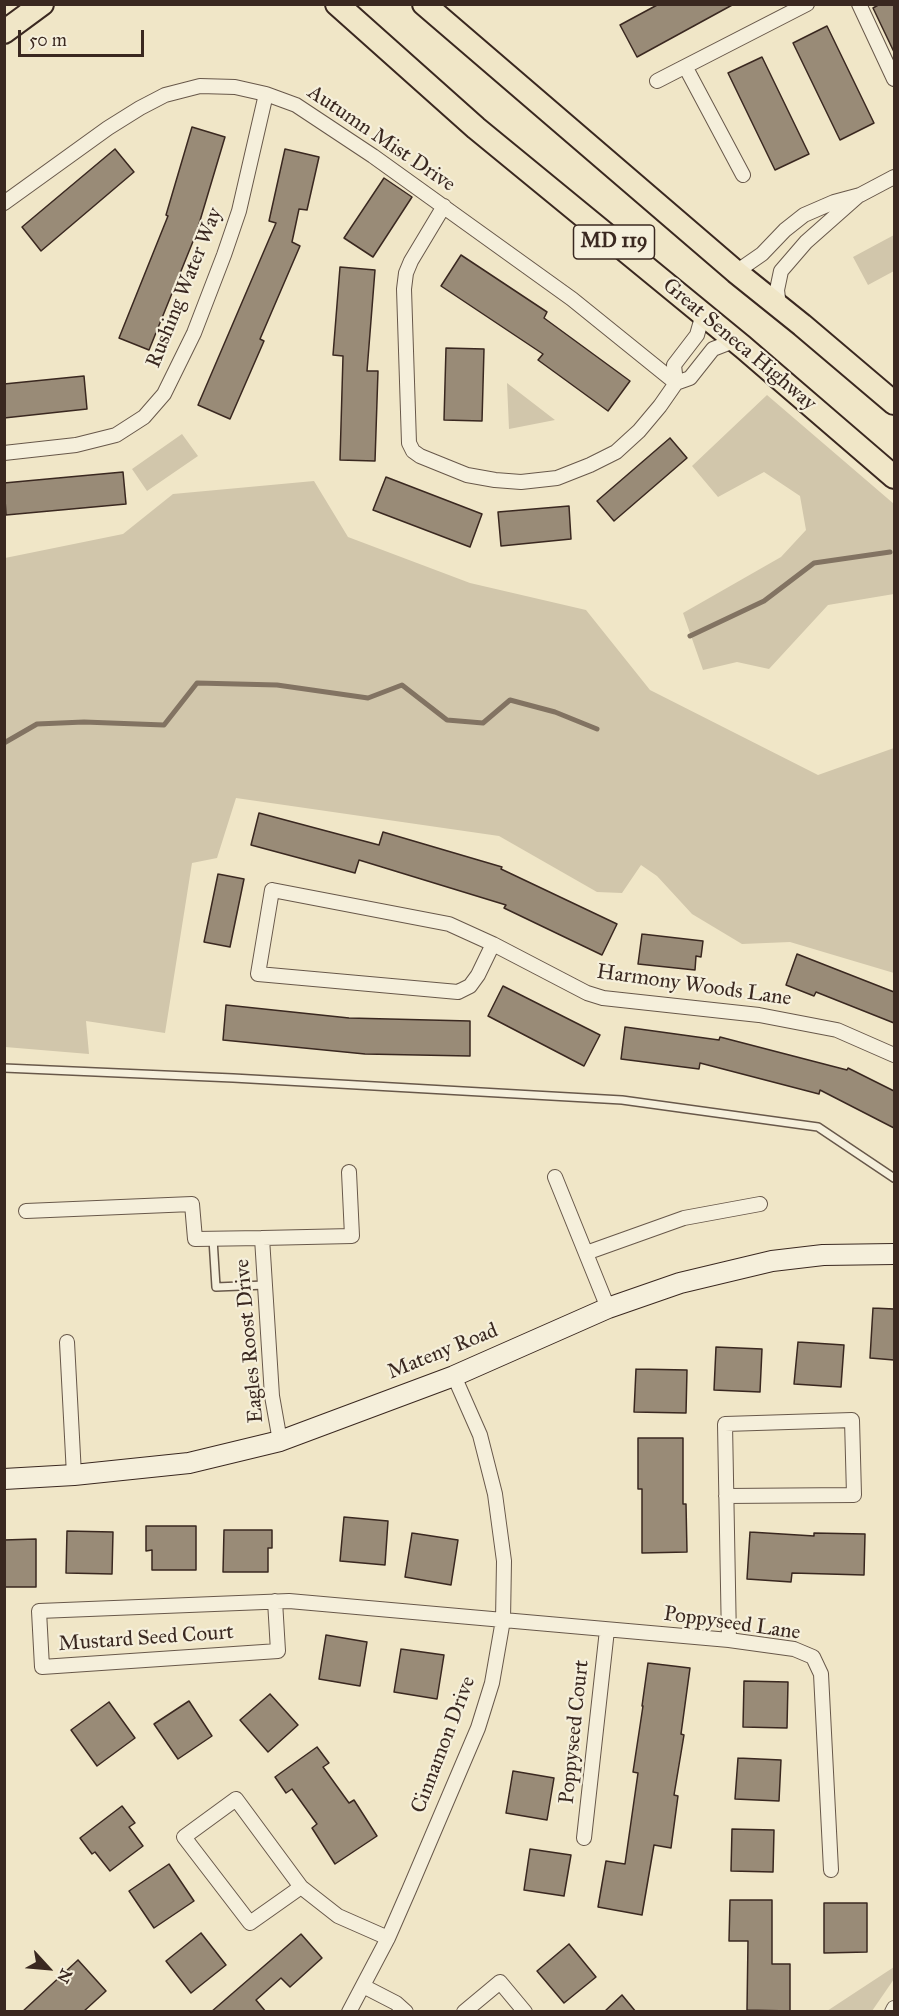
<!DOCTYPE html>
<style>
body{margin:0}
#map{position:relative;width:899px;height:2016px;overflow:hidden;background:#f0e6c7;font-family:"IM FELL Great Primer",serif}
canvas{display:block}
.frame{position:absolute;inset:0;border:6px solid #3a2820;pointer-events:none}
.north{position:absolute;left:18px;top:1938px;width:60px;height:60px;-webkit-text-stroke:4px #f5efdb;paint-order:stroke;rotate:116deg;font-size:16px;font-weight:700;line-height:24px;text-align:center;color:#3a2820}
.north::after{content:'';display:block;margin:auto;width:21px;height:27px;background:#3a2820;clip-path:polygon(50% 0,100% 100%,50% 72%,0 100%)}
.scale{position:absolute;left:18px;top:30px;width:126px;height:27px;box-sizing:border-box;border:3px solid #3a2820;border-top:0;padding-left:8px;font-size:18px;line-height:21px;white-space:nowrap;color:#3a2820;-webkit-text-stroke:4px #f5efdb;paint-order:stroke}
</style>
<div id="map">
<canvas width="899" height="2016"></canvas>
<div class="frame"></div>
<div class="north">N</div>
<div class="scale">50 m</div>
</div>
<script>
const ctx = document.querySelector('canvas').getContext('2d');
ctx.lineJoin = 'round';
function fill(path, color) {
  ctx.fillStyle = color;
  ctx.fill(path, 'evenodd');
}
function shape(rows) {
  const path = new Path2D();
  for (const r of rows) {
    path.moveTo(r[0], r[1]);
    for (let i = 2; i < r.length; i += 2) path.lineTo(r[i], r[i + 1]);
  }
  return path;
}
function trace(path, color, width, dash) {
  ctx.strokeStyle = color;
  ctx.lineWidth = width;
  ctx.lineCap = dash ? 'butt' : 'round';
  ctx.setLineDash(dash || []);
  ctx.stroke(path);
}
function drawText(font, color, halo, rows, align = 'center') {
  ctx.font = font + ' "IM FELL Great Primer",serif';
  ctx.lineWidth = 4.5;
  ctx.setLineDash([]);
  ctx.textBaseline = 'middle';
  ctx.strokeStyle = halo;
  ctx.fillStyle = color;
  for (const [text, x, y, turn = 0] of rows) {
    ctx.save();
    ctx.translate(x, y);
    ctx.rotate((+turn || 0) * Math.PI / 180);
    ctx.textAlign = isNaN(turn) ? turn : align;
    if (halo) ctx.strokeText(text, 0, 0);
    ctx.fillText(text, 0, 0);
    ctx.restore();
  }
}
const green = shape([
 [894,235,894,271,868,285,853,257],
 [507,383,555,420,509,429],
 [767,395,894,504,894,594,828,605,769,669,737,662,703,670,683,613,781,557,806,530,800,496,764,472,718,497,692,466],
 [182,434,198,456,147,491,132,469],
 [314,481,348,537,470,583,586,610,650,690,818,775,894,748,894,973,790,942,742,944,692,914,657,876,641,865,622,893,597,892,499,836,236,798,217,858,192,863,165,1033,86,1021,89,1054,5,1047,5,558,123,534,173,494],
 [894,1967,894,1979,872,2011,827,2011]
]);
const stream = shape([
 [690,636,764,601,814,563,890,552],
 [4,743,37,724,84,722,164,725,197,683,277,685,368,698,402,685,447,720,483,723,510,700,555,712,597,729]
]);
const building = shape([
 [659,4,734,4,637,57,620,25,659,4],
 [880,4,894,4,894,52,873,8,880,4],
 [827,26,874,123,840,140,793,43,827,26],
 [762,57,809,154,775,170,728,73,762,57],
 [192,127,225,137,196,234,149,350,119,338,168,216,166,215,192,127],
 [115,149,134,172,41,251,22,227,115,149],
 [285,149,319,157,307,210,299,209,292,242,300,246,260,339,264,341,230,419,198,405,276,223,269,221,285,149],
 [384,178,412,197,373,257,344,238,384,178],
 [461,255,547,312,544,318,630,381,608,411,538,360,543,354,441,286,461,255],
 [340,267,375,270,367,371,378,371,375,461,340,460,343,356,333,355,340,267],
 [446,348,484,349,482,421,444,420,446,348],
 [84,376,87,409,4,418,4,384,84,376],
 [670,438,687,458,614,521,597,501,670,438],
 [123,472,126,504,6,515,4,483,123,472],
 [386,477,482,514,470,547,373,510,386,477],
 [569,506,571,539,501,546,498,512,569,506],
 [259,813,379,845,383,832,502,867,501,869,617,924,602,955,504,908,506,905,359,860,355,873,251,845,259,813],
 [218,874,244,879,230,947,204,942,218,874],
 [642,934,703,941,701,957,696,956,695,970,638,964,642,934],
 [797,954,894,992,894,1023,816,992,814,996,786,985,797,954],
 [503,986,600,1035,584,1066,488,1016,503,986],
 [226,1005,349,1018,470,1021,470,1056,365,1054,223,1040,226,1005],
 [625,1027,719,1040,720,1037,847,1070,848,1068,894,1091,894,1128,820,1090,819,1094,700,1063,699,1069,621,1059,625,1027],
 [873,1308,894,1309,894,1360,870,1358,873,1308],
 [798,1342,844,1345,841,1387,794,1384,798,1342],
 [716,1347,762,1349,760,1392,714,1390,716,1347],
 [636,1369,687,1370,686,1413,634,1412,636,1369],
 [638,1438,683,1438,683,1504,686,1504,687,1552,642,1553,642,1489,638,1489,638,1438],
 [344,1517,388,1521,385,1565,340,1561,344,1517],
 [146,1526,196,1526,196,1570,152,1570,152,1550,146,1551,146,1526],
 [224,1530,272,1530,272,1548,268,1548,268,1572,223,1572,224,1530],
 [67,1531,113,1532,112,1574,66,1573,67,1531],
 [750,1532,814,1536,814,1533,865,1534,864,1575,792,1573,791,1582,747,1579,750,1532],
 [412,1533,458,1540,451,1585,405,1577,412,1533],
 [36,1539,36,1587,4,1587,4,1540,36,1539],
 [326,1635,367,1642,360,1686,319,1679,326,1635],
 [401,1649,444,1655,437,1699,394,1692,401,1649],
 [648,1663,690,1668,681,1734,684,1735,674,1795,678,1796,671,1848,654,1845,642,1915,598,1907,606,1861,625,1864,638,1773,633,1772,643,1706,642,1706,648,1663],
 [744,1681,788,1682,787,1728,743,1727,744,1681],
 [270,1694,298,1725,268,1752,240,1720,270,1694],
 [189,1701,212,1736,178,1759,154,1724,189,1701],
 [109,1702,135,1738,97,1766,71,1730,109,1702],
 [317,1747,329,1763,323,1767,349,1803,354,1800,377,1836,335,1864,312,1828,317,1824,292,1789,286,1793,275,1777,317,1747],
 [738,1758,781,1760,779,1801,735,1799,738,1758],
 [513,1771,554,1778,547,1820,506,1813,513,1771],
 [122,1806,135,1823,129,1827,143,1846,110,1871,95,1852,92,1854,80,1838,122,1806],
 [732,1829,774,1830,773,1872,731,1871,732,1829],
 [530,1849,571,1855,564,1896,524,1890,530,1849],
 [169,1864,194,1901,154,1928,129,1891,169,1864],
 [730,1900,772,1900,772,1964,790,1964,790,2011,747,2010,748,1941,729,1941,730,1900],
 [824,1903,867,1903,867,1952,824,1953,824,1903],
 [201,1933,226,1965,191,1993,166,1961,201,1933],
 [301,1934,322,1958,290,1987,281,1978,256,2000,266,2012,211,2012,301,1934],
 [569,1944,596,1977,564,2003,537,1971,569,1944],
 [78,1960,106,1991,83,2012,22,2012,78,1960],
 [622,1995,636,2012,604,2012,622,1995]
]);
const lane = shape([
 [4,1068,233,1078,622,1100,818,1127,894,1178],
 [213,1239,216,1287,265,1285]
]);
const street = shape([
 [859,4,894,79],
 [686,68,743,175],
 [657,81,807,4],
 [4,203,108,128,140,108,165,95,200,86,235,87,266,94,296,105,373,156,572,299,676,383],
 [444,206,411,261,406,273,404,289,409,443,413,451,420,456,467,475,495,480,521,482,557,478,590,465,616,452,639,431,660,406,676,383,690,378,713,349,731,342,739,345],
 [736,272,762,254,785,230,804,215,834,202,860,195,894,177],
 [779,306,777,290,781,271,806,242,858,196],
 [676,383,674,365,697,335,701,321,701,313],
 [4,453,76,445,116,435,144,417,164,394,194,333,224,255,239,211,266,94],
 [493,944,478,975,470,986,458,992,258,974,272,890,449,924,493,944,587,993,603,998,759,1015,837,1030,894,1055],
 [555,1177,608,1308],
 [26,1211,192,1204,195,1239,262,1238],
 [586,1253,684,1218,760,1204],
 [67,1342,74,1475],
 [280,1441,272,1396,262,1238,352,1236,349,1172],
 [726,1496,854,1495,852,1420,725,1424,729,1640],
 [275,1601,278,1651,42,1667,39,1611,289,1601,729,1640,794,1649,813,1657,821,1674,831,1870],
 [584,1838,607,1630],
 [301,1887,250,1923,184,1837,236,1799,301,1887,338,1916,388,1938],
 [363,1986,396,2003,406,2012],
 [349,2012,388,1938,409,1890,478,1728,492,1683,503,1620,504,1561,495,1494,480,1435,454,1376],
 [464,2012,500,1982,525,2012],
 [892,2012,894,2008]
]);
const secondary = shape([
 [4,1479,74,1475,189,1463,280,1441,454,1376,608,1308,680,1283,772,1261,823,1255,894,1254]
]);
const primary = shape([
 [337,4,476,128,743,347,894,477],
 [424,4,736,272,802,325,894,403],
 [4,32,42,4]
]);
const shields = [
 [614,242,81]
];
const shieldNames = [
 ["MD 119",614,242]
];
const streetNames = [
 ["Autumn Mist Drive",381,139,34],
 ["Rushing Water Way",185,288,-68],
 ["Great Seneca Highway",739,345,40],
 ["Harmony Woods Lane",694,986,8],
 ["Eagles Roost Drive",250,1341,-95],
 ["Mateny Road",443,1352,-22],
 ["Poppyseed Lane",732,1624,8],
 ["Mustard Seed Court",146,1639,-4],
 ["Poppyseed Court",575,1732,-84],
 ["Cinnamon Drive",444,1745,-69]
];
fill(green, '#d1c6ab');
trace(stream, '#827362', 5);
fill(building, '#998b77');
trace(building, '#3a2820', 1.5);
trace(lane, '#68584a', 10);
trace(street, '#68584a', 16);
trace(secondary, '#3a2820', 22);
trace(primary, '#3a2820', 26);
trace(lane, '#f5efdb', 7);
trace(street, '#f5efdb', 14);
trace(secondary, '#f5efdb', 20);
trace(primary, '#f0e6c7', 22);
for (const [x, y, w] of shields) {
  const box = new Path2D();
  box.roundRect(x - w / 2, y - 17, w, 34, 4.5);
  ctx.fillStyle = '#f5efdb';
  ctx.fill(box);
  trace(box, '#3a2820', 1.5);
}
drawText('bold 20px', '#3a2820', null, shieldNames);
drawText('21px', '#3a2820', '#f5efdb', streetNames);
</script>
